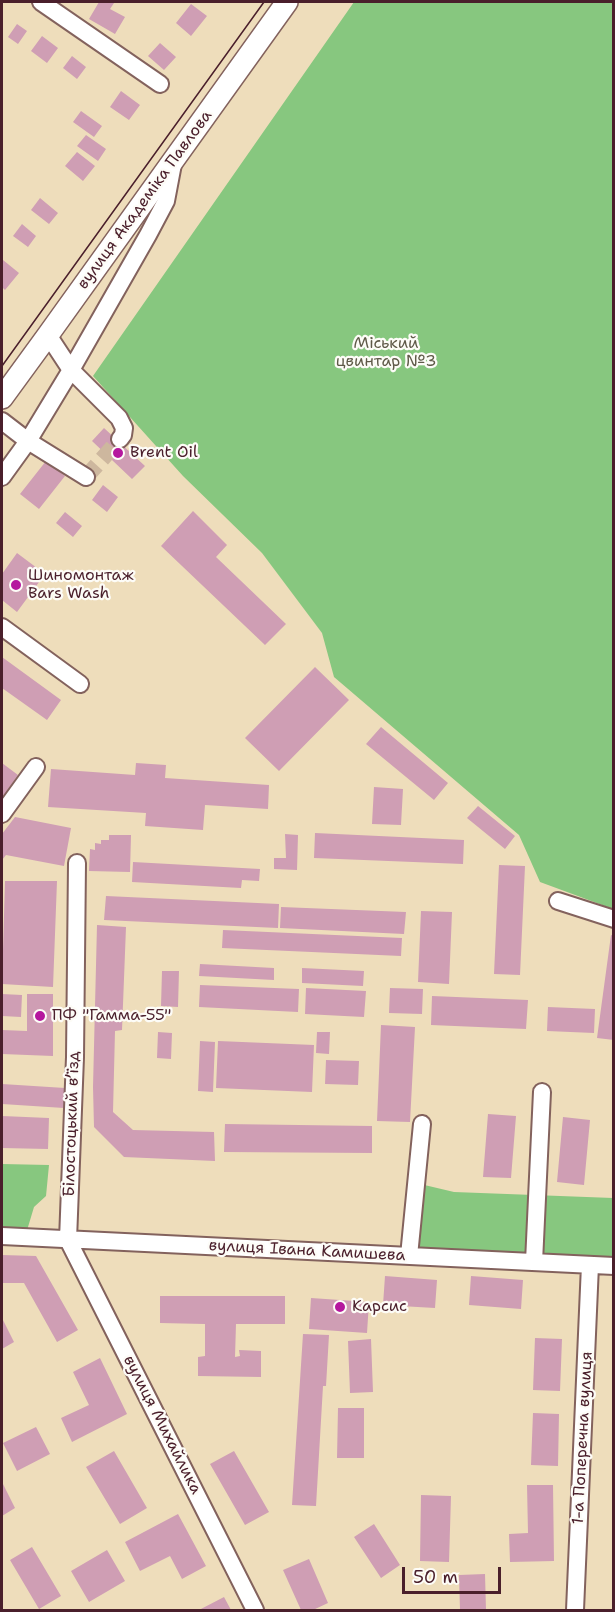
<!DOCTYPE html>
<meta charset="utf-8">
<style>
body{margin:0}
#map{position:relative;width:615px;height:1612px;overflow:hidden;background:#edb;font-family:"Shantell Sans",sans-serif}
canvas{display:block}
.frame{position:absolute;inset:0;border:3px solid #4a1f2b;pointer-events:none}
.scale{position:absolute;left:402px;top:1567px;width:99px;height:27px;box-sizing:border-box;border:3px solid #4a1f2b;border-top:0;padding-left:8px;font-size:18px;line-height:21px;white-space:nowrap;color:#4a1f2b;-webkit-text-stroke:4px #fdfcf7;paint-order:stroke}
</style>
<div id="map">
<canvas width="615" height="1612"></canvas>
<div class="frame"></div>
<div class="scale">50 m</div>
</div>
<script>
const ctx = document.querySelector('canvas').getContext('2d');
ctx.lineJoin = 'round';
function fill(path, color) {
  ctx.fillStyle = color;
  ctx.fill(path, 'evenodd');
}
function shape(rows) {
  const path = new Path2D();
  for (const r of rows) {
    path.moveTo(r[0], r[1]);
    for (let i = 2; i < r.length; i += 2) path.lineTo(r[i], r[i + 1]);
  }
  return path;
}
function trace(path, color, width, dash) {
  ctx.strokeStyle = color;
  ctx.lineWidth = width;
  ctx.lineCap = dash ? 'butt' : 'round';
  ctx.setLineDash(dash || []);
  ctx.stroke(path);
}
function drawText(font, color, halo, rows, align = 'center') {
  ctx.font = font + ' "Shantell Sans",sans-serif';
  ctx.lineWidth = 4.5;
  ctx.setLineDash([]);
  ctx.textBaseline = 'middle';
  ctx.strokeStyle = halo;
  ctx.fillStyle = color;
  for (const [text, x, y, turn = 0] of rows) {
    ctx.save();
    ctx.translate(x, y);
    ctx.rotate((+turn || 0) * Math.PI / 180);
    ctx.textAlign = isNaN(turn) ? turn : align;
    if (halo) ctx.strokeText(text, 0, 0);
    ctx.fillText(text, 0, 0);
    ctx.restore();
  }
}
const green = shape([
 [354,2,613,2,613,909,540,882,519,835,334,677,322,633,262,553,183,476,93,376],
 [2,1164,49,1165,46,1196,34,1207,25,1237,2,1236],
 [416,1183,454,1192,613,1198,613,1266,409,1256]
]);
const building = shape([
 [99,2,114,3,110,9,125,17,115,34,89,19],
 [191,4,207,16,191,36,176,23],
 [17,24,27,31,18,44,8,37],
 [42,36,58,48,47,63,31,51],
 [160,43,176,57,164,70,148,56],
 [72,56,86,67,77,79,63,68],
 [121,91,140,105,129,120,110,107],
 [81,111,102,126,94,137,73,122],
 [86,135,106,149,98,161,77,146],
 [77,152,95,166,83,181,65,166],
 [40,198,58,213,49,224,31,210],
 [22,224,36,236,28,247,13,236],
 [3,260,19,273,5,290,2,287,2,261],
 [104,428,145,466,132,479,92,441],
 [46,461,65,476,39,509,20,494],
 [103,485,118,497,107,512,92,500],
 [193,511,227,545,216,557,286,624,265,645,161,546],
 [65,512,82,526,73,537,56,523],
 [17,553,45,574,17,612,2,600,2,574],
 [2,657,61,700,47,720,2,688],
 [315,667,349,700,279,771,245,738],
 [381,727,448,783,434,800,366,744],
 [2,763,18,775,2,798],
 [136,763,166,765,165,778,269,785,268,809,205,805,203,830,145,826,146,813,48,807,51,769,135,775],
 [374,787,403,789,401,825,372,824],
 [478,806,515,836,505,849,467,818],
 [15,817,71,828,64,866,6,855,2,860,2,834],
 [315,833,464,840,463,864,314,858],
 [285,834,298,835,297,870,274,869,274,858,286,858],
 [109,835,131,835,130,872,89,871,90,849,95,850,95,843,101,844,101,840,109,840],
 [133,862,260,869,259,881,242,880,241,888,132,882],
 [499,865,525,866,520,975,494,974],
 [5,881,57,881,53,987,2,984],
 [106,896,279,904,278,928,104,920],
 [281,907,406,912,404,934,280,928],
 [421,911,452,912,449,984,418,982],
 [97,925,126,927,122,1030,115,1031,113,1112,133,1130,214,1132,215,1161,124,1157,94,1127,93,1087],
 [223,930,402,938,401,956,222,948],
 [611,935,614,936,614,1040,597,1038],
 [200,964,274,968,274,980,199,976],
 [302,968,364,971,363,986,302,983],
 [162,971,179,971,178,1007,161,1006],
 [200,985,299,989,298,1012,199,1007],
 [306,988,366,991,364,1017,305,1014],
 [390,988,423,989,422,1014,389,1013],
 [2,994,22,995,21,1017,2,1016],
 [27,994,53,994,53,1056,2,1054,2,1030,27,1031],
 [432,996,528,1000,526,1029,431,1025],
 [548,1007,595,1009,594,1033,547,1031],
 [381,1025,415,1027,410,1122,377,1121],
 [158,1032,172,1033,171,1059,157,1058],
 [317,1032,330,1032,329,1054,316,1053],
 [200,1041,215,1042,213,1092,198,1091],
 [218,1041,314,1045,312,1092,216,1088],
 [326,1060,359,1061,358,1085,325,1084],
 [2,1084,65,1088,64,1108,2,1104],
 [488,1114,516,1116,511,1178,483,1177],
 [2,1116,49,1118,48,1149,2,1148],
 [563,1117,590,1120,584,1185,557,1182],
 [225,1124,372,1126,372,1153,224,1152],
 [2,1255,36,1256,78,1330,57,1342,24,1283,2,1283],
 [385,1276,437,1280,435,1308,383,1305],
 [471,1276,523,1280,521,1309,469,1305],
 [160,1296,285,1296,285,1324,236,1324,235,1357,240,1356,239,1350,261,1351,261,1377,198,1376,198,1357,205,1356,205,1324,160,1323],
 [311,1298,369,1302,367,1333,309,1329],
 [2,1318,14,1342,2,1349],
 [303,1334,329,1335,326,1386,323,1386,316,1506,292,1505],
 [535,1338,562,1339,560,1391,533,1390],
 [371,1339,373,1392,350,1393,348,1341],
 [100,1358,127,1414,72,1442,61,1418,89,1405,73,1372],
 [338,1408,364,1408,364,1458,337,1458],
 [533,1413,559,1414,558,1466,531,1465],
 [36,1427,50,1454,17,1471,3,1443],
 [114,1451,147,1508,120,1524,86,1467],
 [234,1451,269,1512,245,1525,210,1464],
 [2,1482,15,1508,2,1516],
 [527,1485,553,1485,554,1561,510,1562,509,1534,528,1533],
 [421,1495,451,1496,449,1562,420,1561],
 [178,1514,206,1566,182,1579,170,1556,140,1571,125,1542],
 [374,1524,400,1565,381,1578,354,1537],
 [32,1547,61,1596,39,1609,10,1560],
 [107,1550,125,1581,89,1602,71,1571],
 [309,1559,328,1603,313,1610,301,1610,283,1570],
 [485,1574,486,1610,460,1610,459,1575],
 [224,1597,231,1610,199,1610]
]);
const minorTunnel = shape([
 [86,477,120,439]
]);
const minor = shape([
 [41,2,160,84],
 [2,421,28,441,86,477],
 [120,439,123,435,124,428,119,418,71,370,148,235,166,201,173,164],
 [2,477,28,441,71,370,48,335],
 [2,627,80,684],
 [2,814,36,767],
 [77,863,75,1057,68,1240,255,1610],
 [558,901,614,919],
 [2,1236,614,1266],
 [409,1256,422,1124],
 [534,1262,542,1092],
 [575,1610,590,1265]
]);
const major = shape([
 [2,398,48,335,287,2]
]);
const tram = shape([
 [2,366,264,2]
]);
const markers = [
 [118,453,6,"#b5179e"],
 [16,585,6,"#b5179e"],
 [40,1016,6,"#b5179e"],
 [340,1307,6,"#b5179e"]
];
const streetNames = [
 ["вулиця Академіка Павлова",145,200,-54],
 ["Білостоцький в’їзд",72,1124,-88],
 ["вулиця Івана Камишева",307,1251,3],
 ["вулиця Михайлика",162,1425,63],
 ["1-а Поперечна вулиця",583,1438,-87]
];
const parkNames = [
 ["Міський",386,344],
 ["цвинтар №3",386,362]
];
const poiNames = [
 ["Brent Oil",130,453],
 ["Шиномонтаж",28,576],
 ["Bars Wash",28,594],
 ["ПФ \"Гамма-55\"",52,1016],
 ["Карсис",352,1307]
];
fill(green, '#87c77f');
fill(building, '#cf9eb4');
trace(minorTunnel, '#cdb79e', 16, [16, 8]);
trace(minor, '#83625d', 20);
trace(major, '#83625d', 24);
trace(minor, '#fff', 16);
trace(major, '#fff', 21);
trace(tram, '#4a1f2b', 1.5);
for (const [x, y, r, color] of markers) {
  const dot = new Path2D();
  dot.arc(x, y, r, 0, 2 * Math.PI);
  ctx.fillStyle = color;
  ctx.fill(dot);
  trace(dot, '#fdfcf7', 2);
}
drawText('16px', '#4a1f2b', '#fdfcf7', streetNames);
drawText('16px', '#5f5a48', '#fdfcf7', parkNames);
drawText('16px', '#4a1f2b', '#fdfcf7', poiNames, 'left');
</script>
